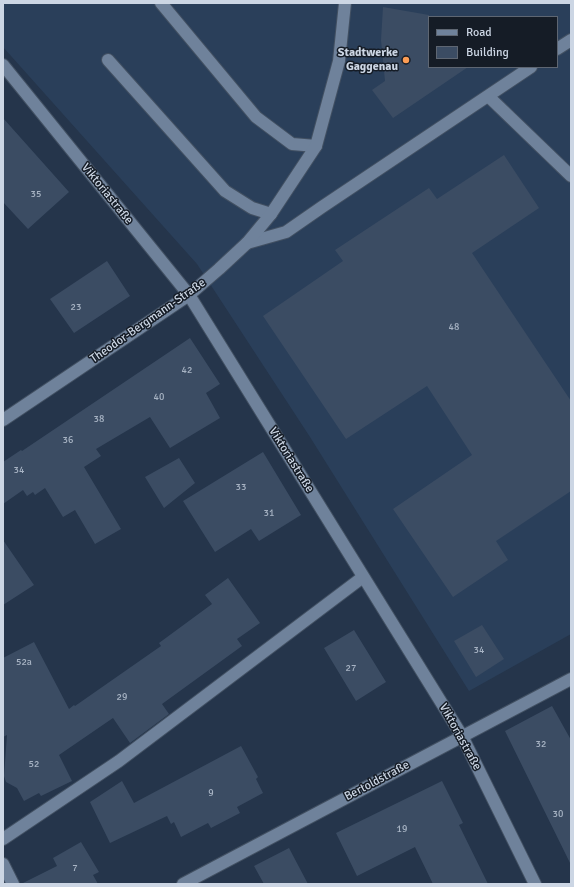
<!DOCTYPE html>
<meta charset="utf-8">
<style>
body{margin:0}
#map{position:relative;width:574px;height:887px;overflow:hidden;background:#25354b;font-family:Signika,sans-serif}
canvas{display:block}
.frame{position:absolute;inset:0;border:4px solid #ccd6e4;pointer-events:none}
.legend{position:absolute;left:428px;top:16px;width:130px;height:52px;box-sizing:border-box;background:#151c26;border:1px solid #5e6672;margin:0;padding:5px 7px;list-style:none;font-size:12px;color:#ccd6e4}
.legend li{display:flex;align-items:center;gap:8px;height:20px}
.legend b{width:20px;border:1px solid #5e6672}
</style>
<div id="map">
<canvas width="574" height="887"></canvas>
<div class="frame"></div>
<ul class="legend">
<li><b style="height:5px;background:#6f829b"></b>Road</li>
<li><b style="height:11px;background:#3b4c63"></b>Building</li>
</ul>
</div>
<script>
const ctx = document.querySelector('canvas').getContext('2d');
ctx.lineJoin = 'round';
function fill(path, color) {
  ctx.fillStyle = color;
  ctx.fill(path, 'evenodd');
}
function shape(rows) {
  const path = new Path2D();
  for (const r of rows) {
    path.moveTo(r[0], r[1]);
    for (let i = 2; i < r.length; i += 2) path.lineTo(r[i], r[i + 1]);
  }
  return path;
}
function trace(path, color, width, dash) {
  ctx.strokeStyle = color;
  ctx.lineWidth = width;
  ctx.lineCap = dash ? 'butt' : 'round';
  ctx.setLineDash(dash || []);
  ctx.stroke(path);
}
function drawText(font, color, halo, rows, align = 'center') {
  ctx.font = font + ' Signika,sans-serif';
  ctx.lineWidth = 3;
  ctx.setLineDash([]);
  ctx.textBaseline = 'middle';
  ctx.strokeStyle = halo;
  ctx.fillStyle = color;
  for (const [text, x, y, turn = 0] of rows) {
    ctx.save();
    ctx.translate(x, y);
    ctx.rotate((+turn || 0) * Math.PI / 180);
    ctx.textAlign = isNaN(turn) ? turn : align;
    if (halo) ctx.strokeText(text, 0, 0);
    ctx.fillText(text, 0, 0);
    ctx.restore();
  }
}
const built = shape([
 [3,3,571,3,571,634,469,691,310,437,197,264,3,47],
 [429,17,557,17,557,67,429,67]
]);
const building = shape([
 [383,7,429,15,429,67,468,67,393,118,372,90,385,81,381,40],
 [3,118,69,192,28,229,3,202],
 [504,155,539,208,472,253,571,401,571,491,496,541,508,560,453,597,393,509,472,455,427,386,346,439,263,316,343,261,335,250,429,188,437,199],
 [107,261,130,296,74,333,50,299],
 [190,338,220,384,206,393,220,418,170,448,150,417,96,449,101,456,84,467,121,529,95,544,75,510,63,517,45,488,35,495,33,492,27,496,23,490,3,504,3,462,21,450,22,451],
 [263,452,301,515,259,541,251,529,215,552,183,501],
 [179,458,195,483,164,508,145,477],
 [3,540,34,585,3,605],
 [228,578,260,623,237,639,242,646,162,704,169,714,130,743,113,718,59,755,72,781,41,796,39,793,24,801,17,788,6,782,4,776,7,735,3,737,3,658,34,642,69,709,74,705,75,706,161,646,159,643,212,604,205,595],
 [482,625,504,659,476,677,454,641],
 [354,630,386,682,356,701,324,648],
 [552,706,571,740,571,865,505,731],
 [241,746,258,777,256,779,263,793,237,807,240,813,211,828,208,823,181,837,174,822,171,824,167,816,110,843,90,802,122,781,134,803],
 [442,781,463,823,459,825,488,884,433,884,415,847,357,876,336,833],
 [81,842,99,872,93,875,98,884,21,884,57,866,53,858],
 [289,848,308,884,264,884,254,866]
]);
const lane = shape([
 [161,3,256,117,292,144,316,146],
 [557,49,571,40],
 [108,60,225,191,252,208,271,214],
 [488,96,571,176],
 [247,243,286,232,322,207,531,67],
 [3,839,119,761,363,577]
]);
const street = shape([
 [3,65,189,295,462,736,535,884],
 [3,420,189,295,219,269,247,243,271,214,316,146,339,61,345,3],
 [3,864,13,884],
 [183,884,571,679]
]);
const markers = [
 [406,60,4,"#fd9d54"]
];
const numberNames = [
 ["35",36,194],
 ["23",76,307],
 ["48",454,327],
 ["42",187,370],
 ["40",159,397],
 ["38",99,419],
 ["36",68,440],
 ["34",19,470],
 ["33",241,487],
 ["31",269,513],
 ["34",479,650],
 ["52a",24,662],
 ["27",351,668],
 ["29",122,697],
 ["32",541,744],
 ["52",34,764],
 ["9",211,793],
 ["30",558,814],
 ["19",402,829],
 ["7",75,868]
];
const poiNames = [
 ["Stadtwerke",398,53],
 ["Gaggenau",398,67]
];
const streetNames = [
 ["Viktoriastraße",107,194,51],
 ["Theodor-Bergmann-Straße",148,321,-35],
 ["Viktoriastraße",291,460,58],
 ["Viktoriastraße",460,737,61],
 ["Bertoldstraße",377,781,-28]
];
fill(built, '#2a3f5a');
fill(building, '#3b4c63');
trace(lane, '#425062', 14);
trace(street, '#425062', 14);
trace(lane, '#6f829b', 12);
trace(street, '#6f829b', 12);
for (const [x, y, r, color] of markers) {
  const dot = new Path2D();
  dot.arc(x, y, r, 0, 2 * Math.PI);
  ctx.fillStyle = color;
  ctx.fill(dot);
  trace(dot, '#151c26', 1.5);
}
drawText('10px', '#a8b4c4', null, numberNames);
drawText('bold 12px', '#ccd6e4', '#151c26', poiNames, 'right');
drawText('12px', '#ccd6e4', '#151c26', streetNames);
</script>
